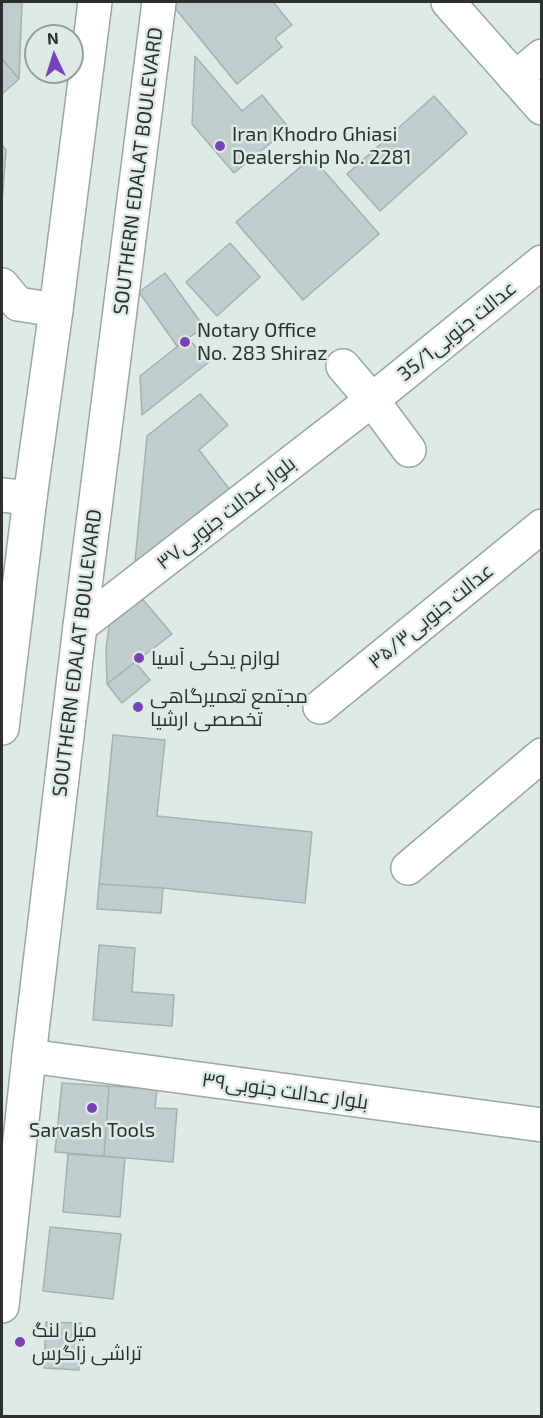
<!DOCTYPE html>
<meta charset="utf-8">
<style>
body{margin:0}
#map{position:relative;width:543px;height:1418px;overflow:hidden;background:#ddeae5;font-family:"Exo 2",sans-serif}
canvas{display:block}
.frame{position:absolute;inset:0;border:3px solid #2c312f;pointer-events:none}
.north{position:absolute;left:24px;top:24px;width:60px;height:60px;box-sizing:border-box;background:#ddeae5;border:2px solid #96a09c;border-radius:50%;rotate:356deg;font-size:16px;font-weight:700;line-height:24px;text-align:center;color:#2c312f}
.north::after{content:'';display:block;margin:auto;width:21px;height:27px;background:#7942b9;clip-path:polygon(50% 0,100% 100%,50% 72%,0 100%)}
</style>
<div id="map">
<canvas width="543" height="1418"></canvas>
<div class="frame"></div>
<div class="north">N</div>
</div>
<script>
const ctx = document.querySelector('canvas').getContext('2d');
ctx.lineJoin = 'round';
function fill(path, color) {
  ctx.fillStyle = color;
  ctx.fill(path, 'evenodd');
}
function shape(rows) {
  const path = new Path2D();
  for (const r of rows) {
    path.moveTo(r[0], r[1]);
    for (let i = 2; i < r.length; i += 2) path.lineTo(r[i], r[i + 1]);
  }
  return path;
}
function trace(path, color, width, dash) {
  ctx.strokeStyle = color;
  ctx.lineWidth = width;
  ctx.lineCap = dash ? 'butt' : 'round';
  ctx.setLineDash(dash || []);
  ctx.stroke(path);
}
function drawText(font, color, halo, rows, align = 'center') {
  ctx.font = font + ' "Exo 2",Cairo,sans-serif';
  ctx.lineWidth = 5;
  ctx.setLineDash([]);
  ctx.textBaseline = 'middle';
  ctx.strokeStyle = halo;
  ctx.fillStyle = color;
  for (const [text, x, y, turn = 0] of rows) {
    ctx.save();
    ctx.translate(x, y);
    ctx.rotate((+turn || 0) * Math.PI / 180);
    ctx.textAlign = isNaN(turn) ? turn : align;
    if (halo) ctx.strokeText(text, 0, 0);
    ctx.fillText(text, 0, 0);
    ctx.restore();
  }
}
const building = shape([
 [2,2,22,2,19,79,2,59,2,2],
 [170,2,273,2,292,25,275,38,282,47,237,84,170,2],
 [195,56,242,111,262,95,289,128,234,173,192,124,195,56],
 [2,59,19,79,2,94,2,59],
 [434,96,467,133,380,211,347,174,434,96],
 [2,145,6,150,2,203,2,145],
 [312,157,379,234,303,300,236,222,312,157],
 [230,243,260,277,217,316,186,282,230,243],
 [165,273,204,327,177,346,139,292,165,273],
 [188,338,209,362,142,415,140,376,188,338],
 [200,394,228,425,199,450,230,490,135,562,147,436,200,394],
 [139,595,172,634,107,684,106,649,110,619,139,595],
 [135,662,150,680,122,703,107,684,135,662],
 [113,735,165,740,157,816,312,832,305,903,163,888,99,884,113,735],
 [99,884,163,888,161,913,97,909,99,884],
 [99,945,135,948,132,992,174,995,172,1026,93,1020,99,945],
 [62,1083,109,1086,104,1156,55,1152,62,1083],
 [109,1086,157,1089,155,1108,177,1109,173,1162,104,1156,109,1086],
 [68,1154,125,1158,120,1217,63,1212,68,1154],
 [50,1227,121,1234,113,1299,43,1291,50,1227],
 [46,1322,81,1323,79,1370,44,1368,46,1322]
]);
const street = shape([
 [515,78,542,56],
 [2,285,18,304,56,310],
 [343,366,372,400,409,450],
 [2,495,30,498],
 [80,626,372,400,542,262],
 [320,707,542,526],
 [408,868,542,755],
 [29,1056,542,1125]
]);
const secondary = shape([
 [448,2,542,108]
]);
const primary = shape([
 [2,728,30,498,56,310,95,2],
 [2,1306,29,1056,80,626,159,2]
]);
const markers = [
 [220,146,6,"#7942b9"],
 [185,342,6,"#7942b9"],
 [139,658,6,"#7942b9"],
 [138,707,6,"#7942b9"],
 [92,1108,6,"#7942b9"],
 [20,1342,6,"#7942b9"]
];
const poiNames = [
 ["Iran Khodro Ghiasi",232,134],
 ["Dealership No. 2281",232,157],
 ["Notary Office",197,330],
 ["No. 283 Shiraz",197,353],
 ["لوازم یدکی آسیا",151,658],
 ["مجتمع تعمیرگاهی",150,696],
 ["تخصصی ارشیا",150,719],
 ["Sarvash Tools",92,1130,"center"],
 ["میل لنگ",32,1330],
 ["تراشی زاگرس",32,1353]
];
const streetNames = [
 ["SOUTHERN EDALAT BOULEVARD",138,171,-83],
 ["35/1عدالت جنوبی",457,331,-39],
 ["بلوار عدالت جنوبی۳۷",226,513,-38],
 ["عدالت جنوبی۳۵/۳",431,616,-39],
 ["SOUTHERN EDALAT BOULEVARD",77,653,-83],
 ["۳۹بلوار عدالت جنوبی",285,1091,8]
];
fill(building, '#bfcdcd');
trace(building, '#a4b1b1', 1.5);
trace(street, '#9ba7a2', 36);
trace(secondary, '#9ba7a2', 36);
trace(primary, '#9ba7a2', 36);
trace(street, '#fff', 33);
trace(secondary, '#fff', 33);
trace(primary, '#fff', 33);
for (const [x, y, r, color] of markers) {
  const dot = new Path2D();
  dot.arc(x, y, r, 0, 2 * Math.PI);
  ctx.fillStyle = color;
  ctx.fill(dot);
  trace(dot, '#ddeae5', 2);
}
drawText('20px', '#2c312f', '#ddeae5', poiNames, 'left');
drawText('20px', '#2c312f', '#ddeae5', streetNames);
</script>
